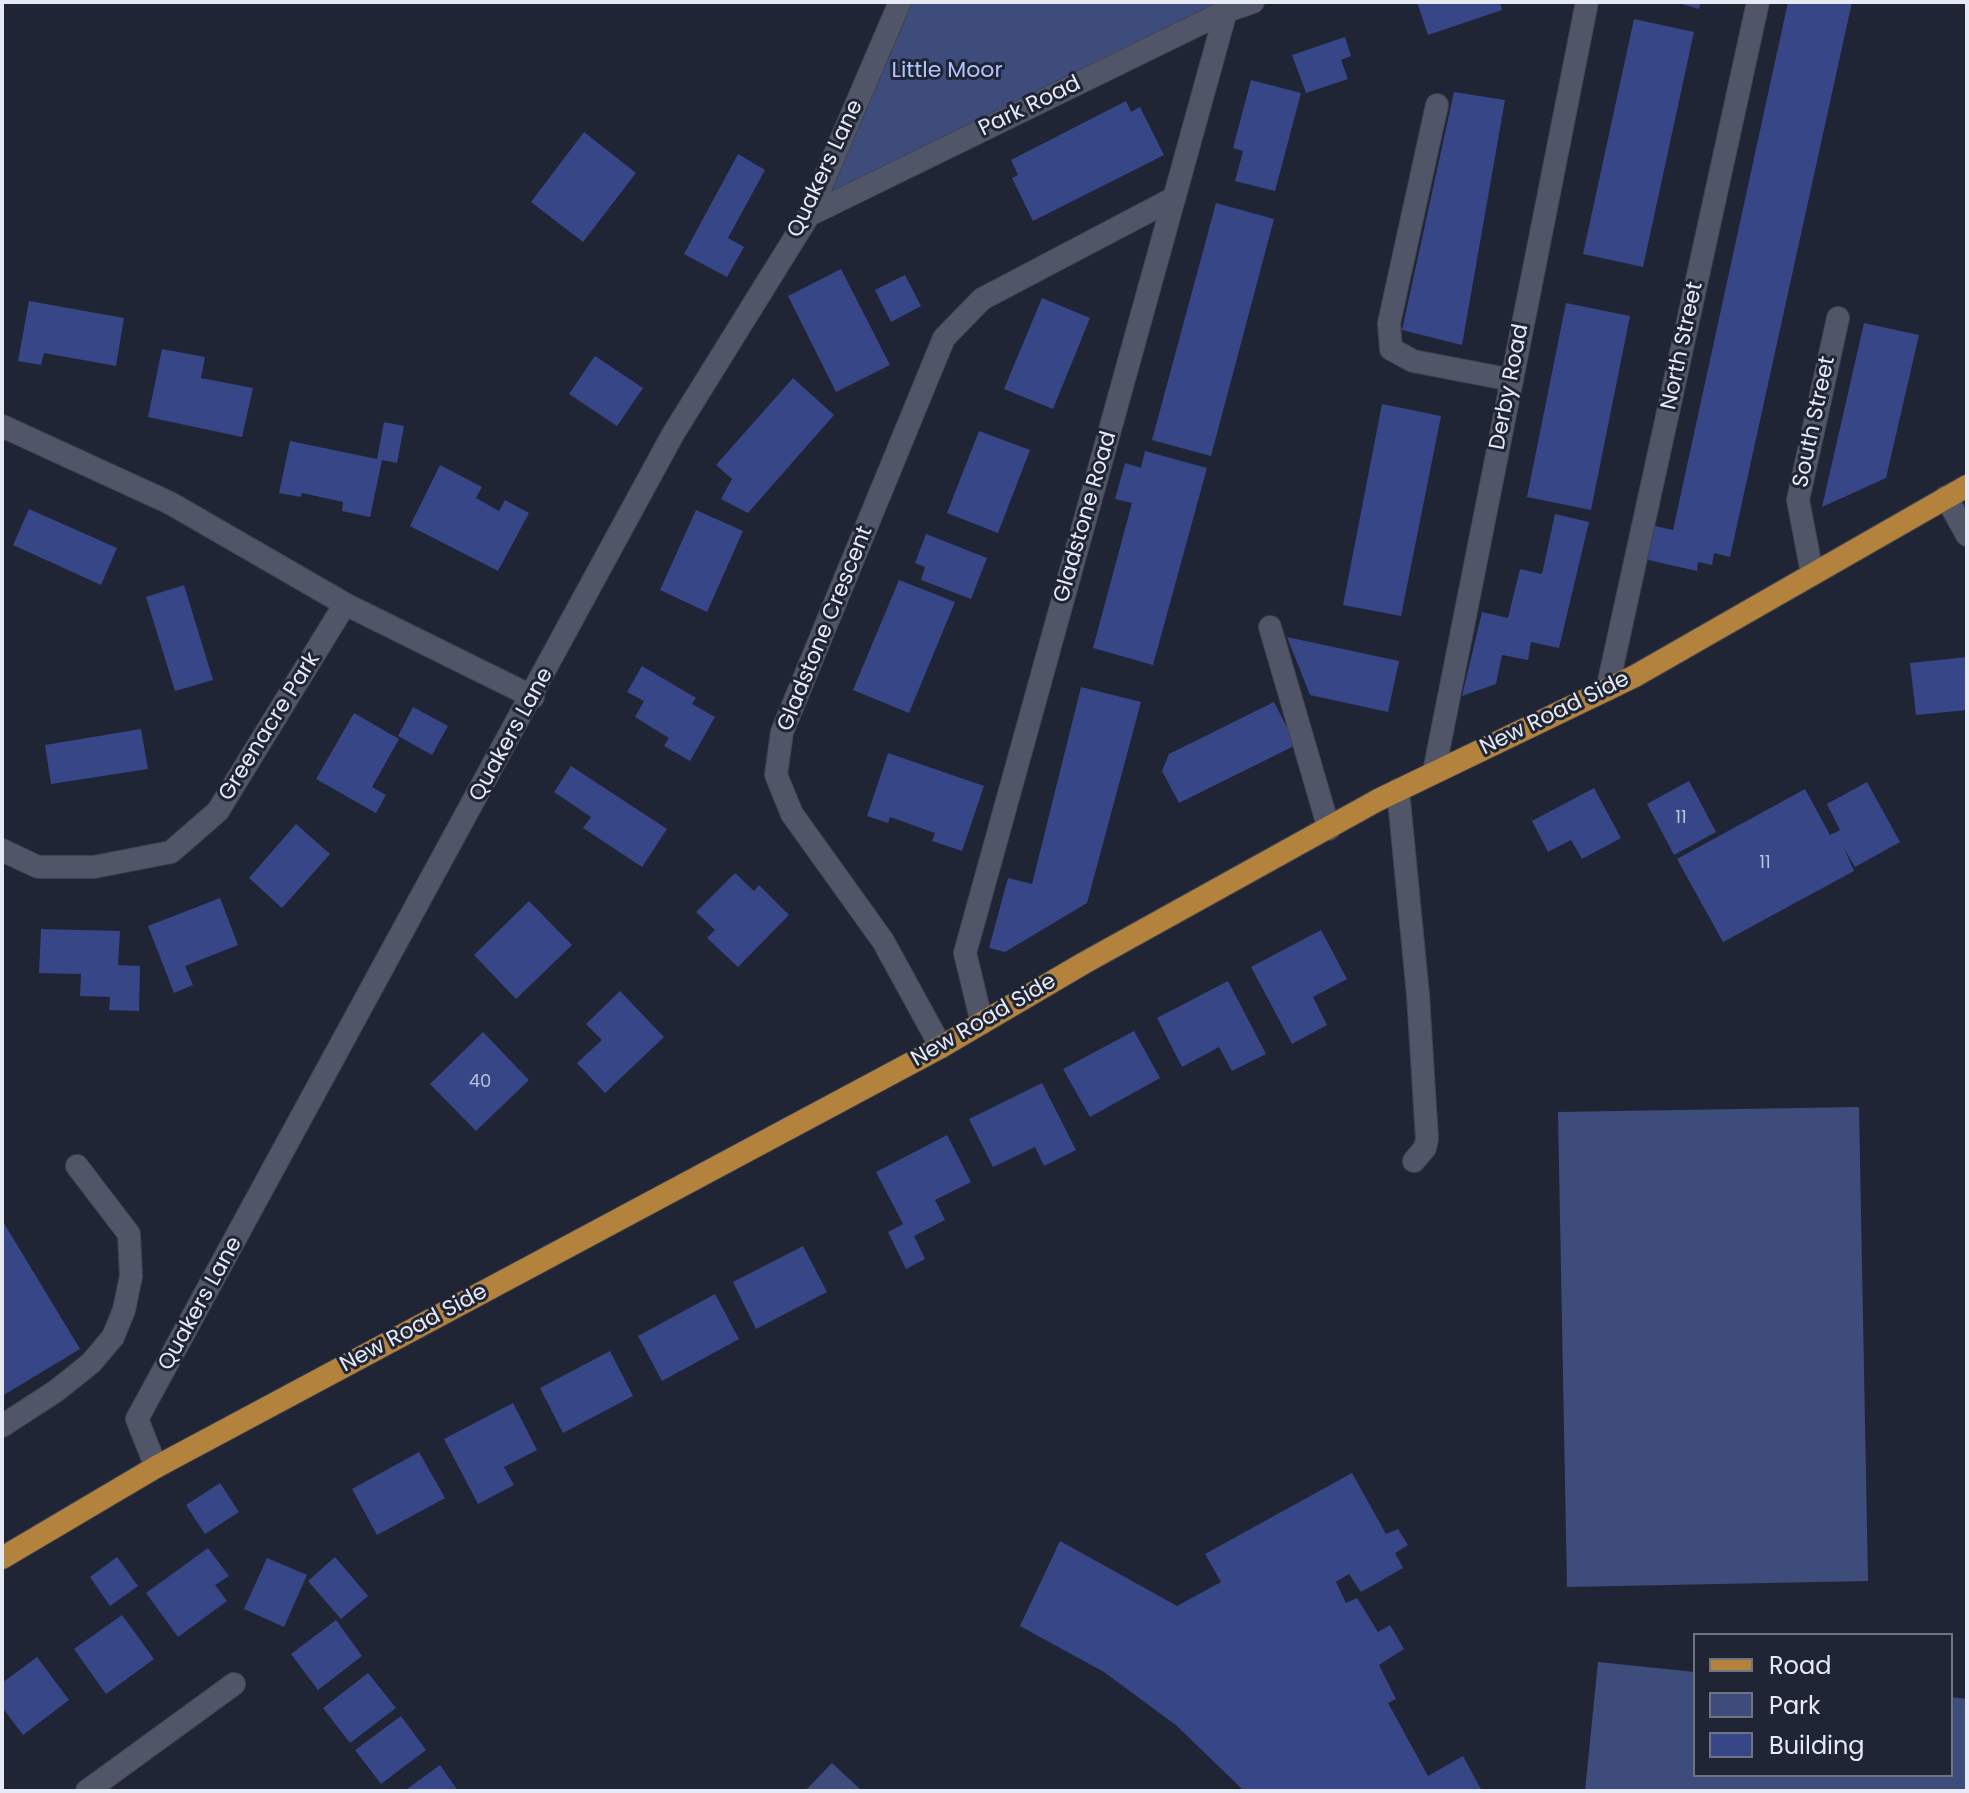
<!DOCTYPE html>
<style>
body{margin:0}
#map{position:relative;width:1969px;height:1793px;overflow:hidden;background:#202535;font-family:Poppins,sans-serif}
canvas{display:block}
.frame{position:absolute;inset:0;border:4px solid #e6eaf4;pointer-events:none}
.legend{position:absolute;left:1693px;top:1633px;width:260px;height:144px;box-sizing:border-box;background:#202535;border:2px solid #6f7481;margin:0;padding:10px 14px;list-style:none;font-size:24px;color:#e6eaf4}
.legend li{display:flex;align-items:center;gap:16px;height:40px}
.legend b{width:40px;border:2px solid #6f7481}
</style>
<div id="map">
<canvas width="1969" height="1793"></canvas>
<div class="frame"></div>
<ul class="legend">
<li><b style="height:10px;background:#b3823c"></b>Road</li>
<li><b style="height:22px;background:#3e4c7b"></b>Park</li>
<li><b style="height:22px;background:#364686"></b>Building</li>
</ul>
</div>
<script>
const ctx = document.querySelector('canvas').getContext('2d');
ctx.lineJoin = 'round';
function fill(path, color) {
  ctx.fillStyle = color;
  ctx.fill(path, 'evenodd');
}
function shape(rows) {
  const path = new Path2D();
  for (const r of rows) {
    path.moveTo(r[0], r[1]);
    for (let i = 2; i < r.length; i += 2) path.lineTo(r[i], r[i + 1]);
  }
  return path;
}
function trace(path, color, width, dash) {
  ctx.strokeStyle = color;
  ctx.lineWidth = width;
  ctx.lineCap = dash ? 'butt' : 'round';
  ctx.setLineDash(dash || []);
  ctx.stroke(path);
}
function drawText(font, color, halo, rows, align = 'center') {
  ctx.font = font + ' Poppins,sans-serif';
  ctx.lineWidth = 6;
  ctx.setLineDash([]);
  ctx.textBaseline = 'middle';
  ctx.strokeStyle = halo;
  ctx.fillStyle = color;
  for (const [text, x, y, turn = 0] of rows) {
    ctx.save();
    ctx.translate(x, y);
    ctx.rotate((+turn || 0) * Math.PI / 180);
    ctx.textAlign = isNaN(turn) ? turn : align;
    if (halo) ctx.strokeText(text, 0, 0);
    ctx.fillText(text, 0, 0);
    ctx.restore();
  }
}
const green = shape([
 [900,2,1253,2,809,215],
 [1859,1107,1868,1581,1567,1587,1558,1112],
 [1598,1662,1695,1672,1695,1775,1951,1775,1951,1697,1967,1699,1967,1791,1585,1791],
 [832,1763,862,1791,805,1791]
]);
const building = shape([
 [1417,2,1500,2,1502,10,1428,35],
 [1675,2,1701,2,1699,9],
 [1788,2,1852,2,1730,557,1714,553,1712,565,1698,562,1697,571,1644,559,1651,525,1673,530],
 [1634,19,1694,32,1643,267,1583,254],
 [1345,37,1351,56,1341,60,1348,79,1306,93,1292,55],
 [1251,80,1301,93,1275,191,1235,181,1243,151,1233,148],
 [1454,92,1505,100,1462,345,1402,330],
 [1126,101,1131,112,1140,107,1164,155,1033,221,1012,178,1018,175,1011,160],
 [584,132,636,173,583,242,531,202],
 [738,154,765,170,728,238,744,247,727,277,684,254],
 [1216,203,1274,219,1211,456,1152,440],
 [841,269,890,365,836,392,788,296],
 [905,275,921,306,891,322,875,290],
 [1042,298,1090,318,1053,409,1004,389],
 [29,301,124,318,116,366,44,353,41,365,18,361],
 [1566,303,1630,316,1591,510,1527,497],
 [1864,323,1919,335,1886,478,1822,507],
 [162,349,205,357,201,378,253,388,242,437,148,417],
 [595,356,643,388,617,426,569,394],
 [793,378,834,415,748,513,721,499,732,479,716,465],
 [1382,404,1441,416,1401,616,1343,605],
 [384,422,404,426,397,463,382,460,370,517,342,511,343,502,302,493,301,497,279,493,290,441,377,459],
 [979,431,1030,450,998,533,947,513],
 [1145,451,1207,468,1153,665,1093,648,1132,503,1115,499,1125,463,1141,468],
 [440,465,482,487,476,498,499,511,505,500,529,513,498,571,410,526],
 [29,509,117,548,101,585,13,545],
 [696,510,743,531,707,612,660,590],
 [1555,514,1589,522,1559,648,1531,642,1528,660,1502,655,1496,684,1462,696,1482,612,1508,618,1520,569,1542,574],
 [926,534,987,558,971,599,921,580,925,567,915,563],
 [899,580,955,602,909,713,853,690],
 [184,585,213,680,175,691,146,597],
 [1287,637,1399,661,1388,712,1310,695],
 [1967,657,1967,710,1916,715,1910,663],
 [642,666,696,698,692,704,715,717,690,761,664,746,669,738,635,717,644,701,627,692],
 [1081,687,1141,702,1087,903,1005,952,989,948,1008,878,1032,884],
 [1274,702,1296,745,1179,803,1162,771,1169,754],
 [413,707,448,726,432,755,398,736],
 [354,713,399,739,372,787,386,795,376,813,316,779],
 [141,729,148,769,51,784,45,745],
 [888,753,984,786,962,851,932,841,935,833,890,817,888,823,867,816],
 [571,766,667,829,642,867,583,828,591,817,554,792],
 [1689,781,1716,832,1674,855,1647,804],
 [1867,782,1900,842,1855,867,1844,848,1854,871,1723,942,1677,859,1805,789,1830,835,1840,830,1827,804],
 [1594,788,1621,838,1582,859,1571,840,1548,852,1532,821],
 [296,824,330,854,282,908,249,878],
 [735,873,754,891,759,885,789,915,738,967,707,938,715,930,696,912],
 [220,898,238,945,185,966,193,985,174,993,148,926],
 [529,901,572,945,516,999,474,955],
 [41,929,120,931,118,965,140,966,139,1011,109,1010,110,997,80,996,81,974,39,973],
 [1321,930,1347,979,1313,997,1327,1025,1292,1044,1251,967],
 [1228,981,1266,1054,1232,1071,1219,1047,1182,1067,1157,1018],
 [620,991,664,1037,605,1093,577,1063,602,1040,586,1024],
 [1134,1031,1160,1078,1090,1117,1063,1069],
 [483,1032,529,1080,476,1131,430,1084],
 [1042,1083,1076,1150,1044,1166,1035,1147,993,1167,969,1119],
 [947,1135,971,1182,935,1200,945,1220,914,1236,925,1259,906,1269,888,1232,903,1224,876,1172],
 [2,1220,80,1349,2,1396],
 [803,1246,827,1292,756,1329,733,1282],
 [715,1294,739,1339,662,1381,638,1336],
 [610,1351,633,1396,563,1433,540,1388],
 [513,1403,537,1450,504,1467,514,1485,478,1504,444,1439],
 [419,1452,445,1498,377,1535,352,1489],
 [1352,1473,1386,1534,1398,1529,1408,1545,1395,1553,1403,1568,1361,1592,1349,1574,1336,1582,1346,1603,1357,1598,1378,1632,1390,1625,1404,1649,1379,1665,1396,1699,1388,1703,1428,1776,1463,1756,1482,1791,1244,1791,1177,1726,1104,1672,1020,1626,1060,1541,1177,1606,1221,1582,1205,1554],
 [220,1483,239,1512,205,1534,186,1505],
 [208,1548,229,1576,215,1585,227,1601,178,1637,146,1593],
 [117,1557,138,1586,110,1606,90,1577],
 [335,1557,368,1596,341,1619,308,1581],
 [267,1558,307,1575,284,1627,244,1609],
 [122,1615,154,1659,106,1694,74,1649],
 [336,1620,362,1656,318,1690,291,1654],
 [37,1657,69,1700,23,1735,2,1707,2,1683],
 [368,1673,396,1708,350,1743,323,1708],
 [401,1716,426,1750,381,1784,355,1750],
 [440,1765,458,1791,404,1791]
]);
const service = shape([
 [1437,105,1389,323,1391,349,1413,361,1512,380],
 [1270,627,1329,829],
 [1398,790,1418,995,1427,1139,1425,1148,1414,1161],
 [2,1426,56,1391,91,1363,113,1337,124,1310,131,1276,129,1234,77,1166]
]);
const minor = shape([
 [809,215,1226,11,1253,2],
 [2,426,170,503,345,604,533,697],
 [1946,497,1967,535],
 [1812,573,1798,500,1838,318],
 [1607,690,1758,2],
 [1434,772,1587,2],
 [2,850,38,867,94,867,171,852,218,811,345,604],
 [982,1023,965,953,1226,11],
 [941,1047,883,941,792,814,776,775,782,732,944,338,982,299,1174,198],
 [156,1467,137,1419,673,434,809,215,900,2],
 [87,1791,234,1684]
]);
const primary = shape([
 [2,1558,156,1467,941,1047,1084,963,1378,800,1635,676,1967,486]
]);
const numberNames = [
 ["11",1681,818],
 ["11",1765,863],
 ["40",480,1082]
];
const parkNames = [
 ["Little Moor",947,71]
];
const streetNames = [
 ["Park Road",1030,107,-26],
 ["Quakers Lane",826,169,-65],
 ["North Street",1683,346,-78],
 ["Derby Road",1510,387,-79],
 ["South Street",1815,422,-78],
 ["Gladstone Road",1086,517,-74],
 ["Gladstone Crescent",826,629,-68],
 ["New Road Side",1555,714,-26],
 ["Greenacre Park",270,727,-58],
 ["Quakers Lane",512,735,-61],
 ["New Road Side",984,1021,-30],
 ["Quakers Lane",201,1304,-61],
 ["New Road Side",414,1329,-28]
];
fill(green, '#3e4c7b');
fill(building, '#364686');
trace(service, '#3f4350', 24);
trace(minor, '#3f4350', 24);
trace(primary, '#3f4350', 24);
trace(service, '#505668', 22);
trace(minor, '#505668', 22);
trace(primary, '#b3823c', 22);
drawText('18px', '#bac1d8', null, numberNames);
drawText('22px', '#b2c4fd', '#202535', parkNames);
drawText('22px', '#e6eaf4', '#202535', streetNames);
</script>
